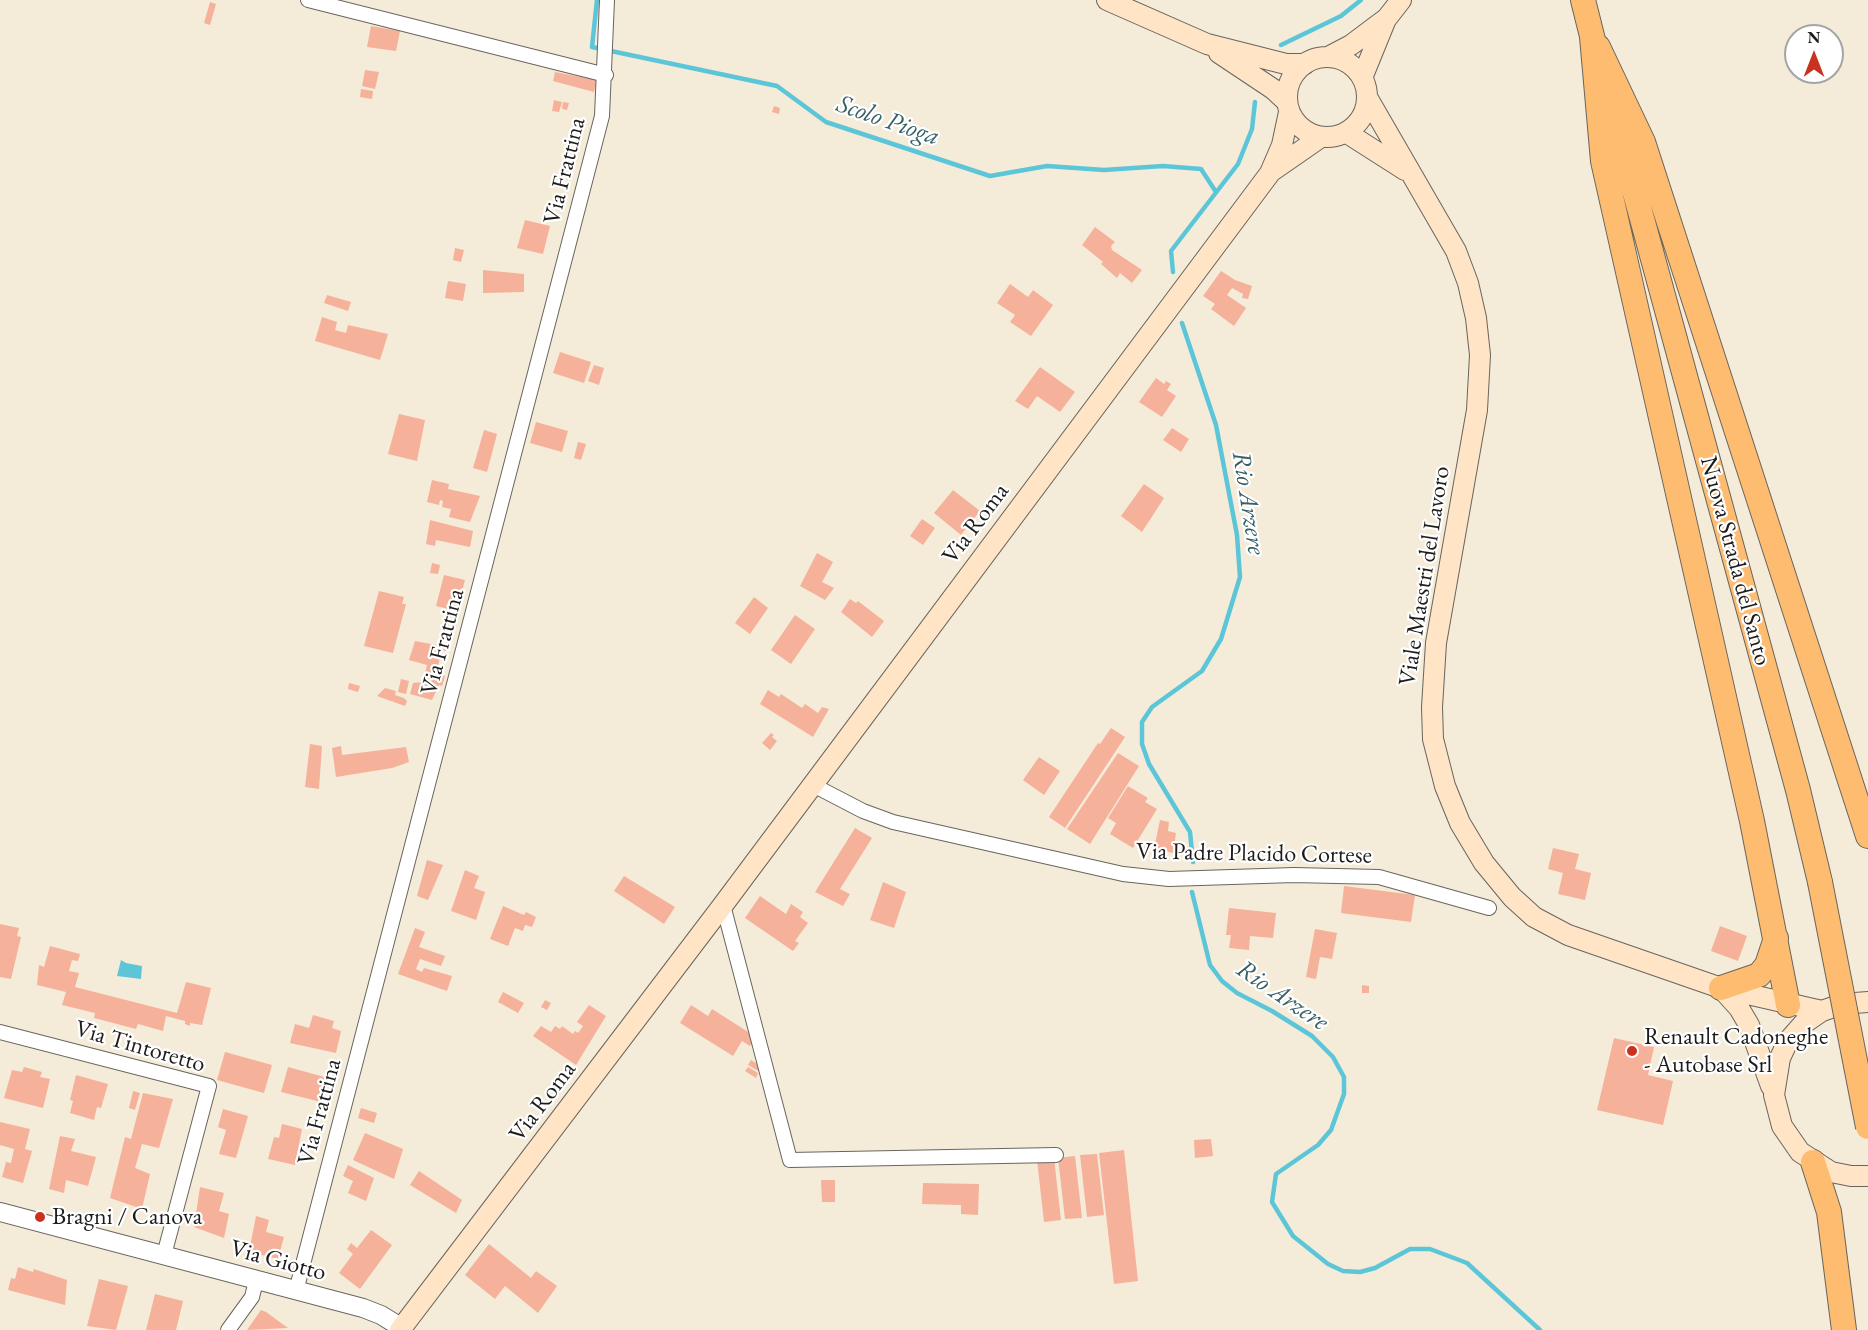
<!DOCTYPE html>
<style>
body{margin:0}
#map{position:relative;width:1868px;height:1330px;overflow:hidden;background:#f4ecd9;font-family:"EB Garamond",serif}
canvas{display:block}
.north{position:absolute;left:1784px;top:24px;width:60px;height:60px;box-sizing:border-box;background:#fff;border:2px solid #a4a4a4;border-radius:50%;rotate:0deg;font-size:16px;font-weight:700;line-height:24px;text-align:center;color:#1c1c1c}
.north::after{content:'';display:block;margin:auto;width:21px;height:27px;background:#c8321e;clip-path:polygon(50% 0,100% 100%,50% 72%,0 100%)}
</style>
<div id="map">
<canvas width="1868" height="1330"></canvas>
<div class="north">N</div>
</div>
<script>
const ctx = document.querySelector('canvas').getContext('2d');
ctx.lineJoin = 'round';
function fill(path, color) {
  ctx.fillStyle = color;
  ctx.fill(path, 'evenodd');
}
function shape(rows) {
  const path = new Path2D();
  for (const r of rows) {
    if (r.length === 3) {
      path.moveTo(r[0] + r[2], r[1]);
      path.arc(r[0], r[1], r[2], 0, 2 * Math.PI);
      continue;
    }
    path.moveTo(r[0], r[1]);
    for (let i = 2; i < r.length; i += 2) path.lineTo(r[i], r[i + 1]);
  }
  return path;
}
function trace(path, color, width, dash) {
  ctx.strokeStyle = color;
  ctx.lineWidth = width;
  ctx.lineCap = dash ? 'butt' : 'round';
  ctx.setLineDash(dash || []);
  ctx.stroke(path);
}
function drawText(font, color, halo, rows, align = 'center') {
  ctx.font = font + ' "EB Garamond",serif';
  ctx.lineWidth = 4.5;
  ctx.setLineDash([]);
  ctx.textBaseline = 'middle';
  ctx.strokeStyle = halo;
  ctx.fillStyle = color;
  for (const [text, x, y, turn = 0] of rows) {
    ctx.save();
    ctx.translate(x, y);
    ctx.rotate((+turn || 0) * Math.PI / 180);
    ctx.textAlign = isNaN(turn) ? turn : align;
    if (halo) ctx.strokeText(text, 0, 0);
    ctx.fillText(text, 0, 0);
    ctx.restore();
  }
}
const water = shape([
 [121,960,126,963,142,966,141,979,117,976]
]);
const stream = shape([
 [597,0,592,47,777,86,826,122,990,176,1047,166,1104,170,1163,166,1201,169,1216,192],
 [1281,45,1341,16,1361,0],
 [1173,272,1171,251,1238,164,1252,129,1255,102],
 [1182,323,1216,425,1237,535,1240,577,1221,639,1202,671,1152,707,1142,722,1142,744,1149,764,1190,832,1193,862],
 [1192,892,1210,965,1222,981,1237,993,1272,1011,1312,1036,1333,1057,1344,1077,1344,1094,1331,1130,1318,1145,1276,1174,1272,1202,1293,1236,1328,1264,1343,1271,1360,1272,1375,1268,1410,1249,1430,1249,1467,1263,1540,1330]
]);
const building = shape([
 [210,2,216,4,210,25,204,23],
 [371,26,400,31,396,51,367,47],
 [365,70,379,72,375,89,362,86],
 [555,72,597,80,594,92,553,81],
 [361,89,373,91,372,99,360,97],
 [554,100,562,102,559,112,552,111],
 [563,102,569,103,567,110,562,109],
 [774,106,780,108,779,114,772,112],
 [525,220,550,226,543,254,517,248],
 [1095,227,1115,242,1111,246,1112,250,1142,270,1132,283,1120,273,1117,278,1101,264,1103,262,1082,245],
 [455,248,464,250,461,262,453,260],
 [483,270,524,274,524,292,483,293],
 [1221,271,1235,280,1252,286,1248,299,1242,298,1243,294,1232,288,1227,295,1246,308,1234,326,1211,309,1215,304,1203,296],
 [448,281,466,284,463,301,445,298],
 [1010,284,1028,297,1033,290,1053,305,1031,336,1010,322,1015,315,997,303],
 [327,295,351,302,348,311,324,303],
 [322,317,337,322,335,330,346,333,348,325,388,334,380,360,315,341],
 [560,352,591,362,584,383,553,373],
 [594,365,604,368,599,385,588,381],
 [1040,367,1075,392,1060,412,1037,396,1028,409,1015,401],
 [1156,378,1164,384,1166,381,1171,384,1167,390,1176,396,1162,417,1139,402],
 [399,414,425,420,417,461,388,454],
 [536,422,568,431,562,452,530,443],
 [1172,428,1189,439,1181,452,1163,440],
 [484,430,497,434,487,472,473,468],
 [578,442,586,444,581,460,574,458],
 [432,480,449,484,448,489,480,496,470,522,449,517,451,509,442,507,443,501,440,500,439,505,427,502],
 [1144,484,1164,498,1142,532,1121,516],
 [953,490,980,511,961,535,934,513],
 [922,519,935,528,923,545,910,536],
 [430,520,473,531,470,547,436,540,435,546,426,544],
 [817,553,833,562,822,582,834,588,825,600,800,586],
 [432,563,440,565,438,574,430,573],
 [444,575,465,580,457,611,436,606],
 [379,591,404,597,402,604,406,604,393,653,364,646],
 [754,597,768,608,750,634,735,623],
 [850,599,856,603,858,601,884,621,872,637,841,612],
 [795,615,815,629,791,664,771,650],
 [415,641,447,647,446,651,442,650,436,674,445,676,442,686,439,685,432,700,410,694,413,683,423,682,427,665,409,660],
 [401,679,409,681,406,694,398,692],
 [349,683,360,686,358,692,348,689],
 [385,688,396,691,395,695,404,698,407,701,405,706,377,696],
 [768,690,779,697,781,694,802,708,805,704,818,713,822,707,829,709,813,737,760,704],
 [1111,728,1125,737,1065,828,1049,817,1098,743,1100,744],
 [771,733,774,735,772,737,777,741,770,750,762,743],
 [310,744,322,746,319,789,305,787],
 [341,746,342,755,406,747,409,762,392,768,336,777,332,748],
 [1118,753,1139,766,1090,844,1067,829],
 [1039,757,1060,771,1044,795,1023,780],
 [1128,786,1148,798,1145,802,1157,809,1133,848,1110,834,1116,823,1108,818],
 [1160,820,1169,822,1168,831,1176,833,1173,853,1154,849],
 [855,828,872,838,840,889,850,894,843,906,815,892],
 [1553,848,1579,854,1575,869,1591,873,1585,900,1558,894,1563,873,1548,869],
 [427,860,443,865,428,900,417,896],
 [465,870,479,876,474,888,485,892,476,920,451,911],
 [624,876,675,907,664,924,614,891],
 [883,882,906,892,894,928,870,920],
 [1344,886,1415,895,1411,922,1341,913],
 [760,896,786,914,791,904,803,912,800,917,808,923,795,941,799,943,793,951,745,918],
 [503,906,524,915,526,912,536,917,532,927,525,925,523,931,515,928,508,946,490,939],
 [1229,908,1276,913,1273,938,1250,936,1249,950,1229,948,1231,935,1226,935],
 [0,924,19,928,17,936,21,937,11,979,0,977],
 [1720,926,1747,936,1738,961,1711,951],
 [415,928,425,932,419,947,445,956,441,966,420,959,416,969,422,972,424,968,452,976,447,991,398,974],
 [1315,929,1337,933,1332,959,1320,957,1316,979,1306,977],
 [50,946,80,954,78,961,72,960,69,971,79,973,75,987,177,1013,186,982,211,988,202,1025,190,1023,190,1026,185,1024,185,1021,166,1016,163,1031,138,1024,136,1029,94,1018,95,1013,62,1005,66,992,37,985,39,965,44,967],
 [1362,985,1369,986,1369,993,1362,993],
 [503,992,524,1003,518,1013,498,1002],
 [545,1000,551,1003,547,1010,541,1007],
 [589,1005,606,1016,576,1065,533,1036,541,1026,551,1032,555,1026,560,1029,562,1026,573,1034,575,1031,578,1033,583,1026,577,1022],
 [691,1005,708,1016,712,1009,756,1037,750,1046,742,1041,733,1056,680,1023],
 [313,1015,334,1021,332,1028,341,1031,336,1053,290,1043,295,1024,309,1028],
 [1614,1038,1654,1047,1648,1075,1673,1081,1663,1125,1597,1110],
 [225,1052,272,1065,264,1093,217,1080],
 [751,1060,762,1067,760,1072,748,1065],
 [24,1067,42,1072,40,1077,50,1079,43,1108,4,1098,12,1070,22,1072],
 [288,1067,328,1078,321,1102,281,1092],
 [748,1067,758,1073,756,1078,745,1071],
 [76,1075,108,1084,101,1108,97,1107,94,1120,70,1113,73,1101,70,1100],
 [133,1091,140,1093,135,1110,129,1108],
 [143,1093,173,1099,159,1148,142,1144,135,1168,150,1174,142,1209,110,1198,125,1137,131,1139],
 [361,1108,377,1113,374,1123,358,1118],
 [223,1109,248,1116,236,1158,219,1154,226,1130,218,1127],
 [0,1122,30,1129,25,1149,32,1151,23,1183,2,1177,6,1162,11,1163,14,1149,0,1145],
 [282,1124,302,1129,295,1165,268,1159,274,1137,279,1138],
 [365,1133,403,1149,394,1179,353,1160],
 [60,1136,75,1139,71,1151,96,1157,88,1186,66,1180,64,1193,49,1189],
 [1211,1139,1213,1156,1195,1158,1194,1140],
 [1124,1150,1138,1281,1114,1284,1099,1153],
 [1097,1154,1104,1215,1087,1217,1080,1155],
 [1075,1156,1082,1218,1065,1219,1058,1158],
 [1054,1158,1061,1220,1044,1222,1037,1160],
 [348,1165,374,1178,366,1201,348,1193,353,1181,343,1176],
 [419,1171,462,1200,456,1213,410,1185],
 [821,1180,835,1180,835,1202,822,1202],
 [923,1183,979,1184,978,1215,961,1214,961,1205,922,1204],
 [200,1187,224,1193,219,1211,229,1214,224,1238,194,1227],
 [256,1216,269,1220,266,1232,284,1237,278,1259,249,1252],
 [371,1230,392,1245,360,1289,339,1273,353,1254,347,1249,351,1243,357,1248],
 [489,1244,531,1278,536,1271,557,1286,538,1313,505,1286,495,1299,465,1275],
 [18,1267,33,1272,34,1269,67,1280,65,1305,8,1290,11,1278,15,1279],
 [99,1279,128,1286,116,1330,87,1326],
 [155,1294,183,1301,176,1330,146,1330],
 [261,1310,266,1312,288,1328,247,1330]
]);
const minor = shape([
 [308,0,606,75],
 [813,785,863,811,893,822,1123,874,1169,879,1294,875,1379,877,1489,908],
 [723,905,790,1160,1056,1155],
 [0,1032,209,1086,164,1255],
 [296,1291,602,116,607,0],
 [228,1330,252,1297,256,1281]
]);
const tertiary = shape([
 [0,1212,363,1308,381,1315,402,1328]
]);
const secondary = shape([
 [1107,0,1207,44,1286,64,1305,64],
 [1219,53,1273,89,1287,102],
 [1328,57,1351,45,1387,18,1401,0],
 [1327,97,40],
 [1362,78,1386,19],
 [1367,97,1456,251,1468,283,1476,318,1480,355,1477,410,1436,643,1432,707,1433,739,1445,786,1460,823,1484,863,1512,897,1534,917,1568,935,1721,988,1822,1011],
 [1347,133,1405,170],
 [1272,171,1321,137],
 [1721,988,1739,1008,1749,1025,1771,1086],
 [1868,1002,1842,1004,1822,1011,1803,1024,1788,1041,1780,1058,1774,1095,1782,1126,1800,1152,1831,1172,1851,1176,1868,1176],
 [400,1330,723,905,1270,173,1282,145,1289,112]
]);
const trunk = shape([
 [1583,0,1596,52],
 [1592,37,1603,161,1752,821,1788,1005],
 [1598,47,1643,142,1868,836],
 [1608,94,1798,790,1820,882],
 [1721,988,1759,975,1767,965,1776,938],
 [1813,1162,1829,1212,1844,1330]
]);
const trunkBridge = shape([
 [1820,882,1868,1127]
]);
const markers = [
 [1632,1051,6,"#c8321e"],
 [40,1217,6,"#c8321e"]
];
const streetNames = [
 ["Via Frattina",565,171,-76],
 ["Via Roma",976,524,-53],
 ["Nuova Strada del Santo",1735,561,75],
 ["Viale Maestri del Lavoro",1425,576,-81],
 ["Via Frattina",443,642,-75],
 ["Via Padre Placido Cortese",1254,854,1],
 ["Via Tintoretto",140,1047,16],
 ["Via Roma",543,1102,-53],
 ["Via Frattina",320,1112,-75],
 ["Via Giotto",278,1261,15]
];
const poiNames = [
 ["Renault Cadoneghe",1644,1037],
 ["- Autobase Srl",1644,1065],
 ["Bragni / Canova",52,1217]
];
const waterNames = [
 ["Scolo Pioga",888,121,19],
 ["Rio Arzere",1248,503,81],
 ["Rio Arzere",1282,996,34]
];
fill(water, '#5cc6d8');
trace(stream, '#5cc6d8', 4.5);
fill(building, '#f5b19a');
trace(minor, '#68655e', 16);
trace(tertiary, '#68655e', 20);
trace(secondary, '#68655e', 22);
trace(trunk, '#68655e', 26);
trace(minor, '#fff', 14);
trace(tertiary, '#fff', 18);
trace(secondary, '#ffe4c6', 20);
trace(trunk, '#febc70', 24);
trace(trunkBridge, '#68655e', 26, []);
trace(trunkBridge, '#febc70', 24);
for (const [x, y, r, color] of markers) {
  const dot = new Path2D();
  dot.arc(x, y, r, 0, 2 * Math.PI);
  ctx.fillStyle = color;
  ctx.fill(dot);
  trace(dot, '#fff', 2);
}
drawText('24px', '#1c1c1c', '#fff', streetNames);
drawText('24px', '#1c1c1c', '#fff', poiNames, 'left');
drawText('italic 26px', '#366067', '#fff', waterNames);
</script>
